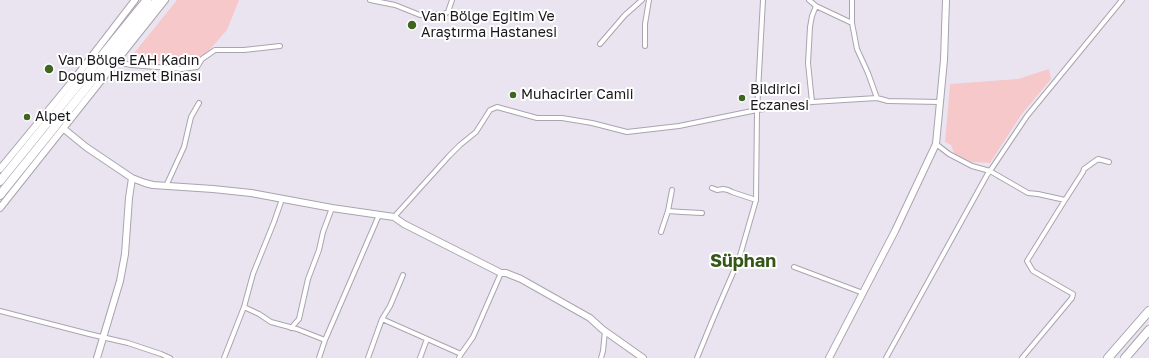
<!DOCTYPE html>
<meta charset="utf-8">
<style>
body{margin:0}
canvas{display:block;background:#eae4f0}
</style>
<canvas width="1149" height="358"></canvas>
<script>
const ctx = document.querySelector('canvas').getContext('2d');
ctx.lineJoin = 'round';
function fill(path, color) {
  ctx.fillStyle = color;
  ctx.fill(path, 'evenodd');
}
function shape(rows) {
  const path = new Path2D();
  for (const r of rows) {
    path.moveTo(r[0], r[1]);
    for (let i = 2; i < r.length; i += 2) path.lineTo(r[i], r[i + 1]);
  }
  return path;
}
function trace(path, color, width, dash) {
  ctx.strokeStyle = color;
  ctx.lineWidth = width;
  ctx.lineCap = dash ? 'butt' : 'round';
  ctx.setLineDash(dash || []);
  ctx.stroke(path);
}
function drawText(font, color, halo, rows, align = 'center') {
  ctx.font = font + ' "Golos Text",sans-serif';
  ctx.lineWidth = 4;
  ctx.setLineDash([]);
  ctx.textBaseline = 'middle';
  ctx.strokeStyle = halo;
  ctx.fillStyle = color;
  for (const [text, x, y, turn = 0] of rows) {
    ctx.save();
    ctx.translate(x, y);
    ctx.rotate((+turn || 0) * Math.PI / 180);
    ctx.textAlign = isNaN(turn) ? turn : align;
    if (halo) ctx.strokeText(text, 0, 0);
    ctx.fillText(text, 0, 0);
    ctx.restore();
  }
}
const green = shape([
 [177,0,239,0,227,30,204,56,187,62,141,61,131,57],
 [1049,69,1051,79,1021,115,990,163,972,162,955,155,951,145,945,142,950,84,1018,79]
]);
const street = shape([
 [370,0,395,5,420,15,444,14,448,12,452,0],
 [809,0,816,6,852,23],
 [852,0,852,23,857,49,868,73,877,98,888,101,940,102],
 [600,44,625,15,642,0],
 [645,46,645,24,649,0],
 [117,62,131,65,182,69,197,67,202,59,215,50,244,50,280,46],
 [812,102,808,63,810,27,812,16,816,6],
 [936,144,949,154,972,166,990,171,1028,193,1038,194,1065,200],
 [166,186,184,147,191,117,199,103],
 [712,188,717,190,723,189,728,190,732,192,756,200],
 [668,211,682,212,702,213],
 [394,217,449,156,460,145,476,132,490,110,497,107,537,118,562,118,592,123,627,132,679,126,757,110,812,102,877,98],
 [661,232,668,211,672,190],
 [794,267,863,293],
 [244,307,259,314,271,322,297,329,325,340],
 [0,311,89,334,128,343,161,354,170,358],
 [382,319,461,354,459,358],
 [291,328,299,319,308,279,319,250,323,232,332,208],
 [461,354,473,337,501,273],
 [224,358,244,307,253,274,274,222,282,199],
 [319,358,325,340,379,215],
 [368,358,382,319,390,306,403,275],
 [420,358,427,339],
 [601,358,603,351,605,331],
 [697,358,713,319,739,259,756,200,757,110,763,0],
 [886,358,987,175,990,171,1027,116,1122,0],
 [1022,358,1072,298,1073,294,1033,271,1027,261,1065,200,1083,172,1084,169,1098,159,1109,162]
]);
const secondary = shape([
 [64,129,86,147,132,178,145,183,153,185,213,189,251,193,332,208,394,217,404,224,501,273,506,273,521,279,590,318,602,329,643,358],
 [0,169,75,78,135,0],
 [0,208,165,0],
 [97,358,120,281,125,254,129,198,132,178],
 [829,358,895,231,936,144,944,60,946,0]
]);
const highway = shape([
 [0,181,147,0],
 [0,195,157,0],
 [1108,358,1149,311],
 [1125,358,1149,330]
]);
const markers = [
 [412,25,5,"#3f651f"],
 [49,69,5,"#3f651f"],
 [513,95,4,"#3f651f"],
 [742,98,4,"#3f651f"],
 [27,117,4,"#3f651f"]
];
const poiNames = [
 ["Van Bölge Eğitim Ve",421,17],
 ["Araştırma Hastanesi",421,33],
 ["Van Bölge EAH Kadın",58,61],
 ["Doğum Hizmet Binası",58,77],
 ["Bildirici",750,90],
 ["Eczanesi",750,106],
 ["Muhacirler Camii",521,95],
 ["Alpet",35,117]
];
const districtNames = [
 ["Süphan",743,261]
];
fill(green, '#f6c8c9');
trace(street, '#a9a4af', 6);
trace(secondary, '#a9a4af', 8);
trace(highway, '#a9a4af', 10);
trace(street, '#fff', 4);
trace(secondary, '#fff', 6);
trace(highway, '#fff', 8);
for (const [x, y, r, color] of markers) {
  const dot = new Path2D();
  dot.arc(x, y, r, 0, 2 * Math.PI);
  ctx.fillStyle = color;
  ctx.fill(dot);
  trace(dot, '#fff', 1.5);
}
drawText('14px', '#19171b', '#fff', poiNames, 'left');
drawText('bold 18px', '#345616', '#fff', districtNames);
</script>
